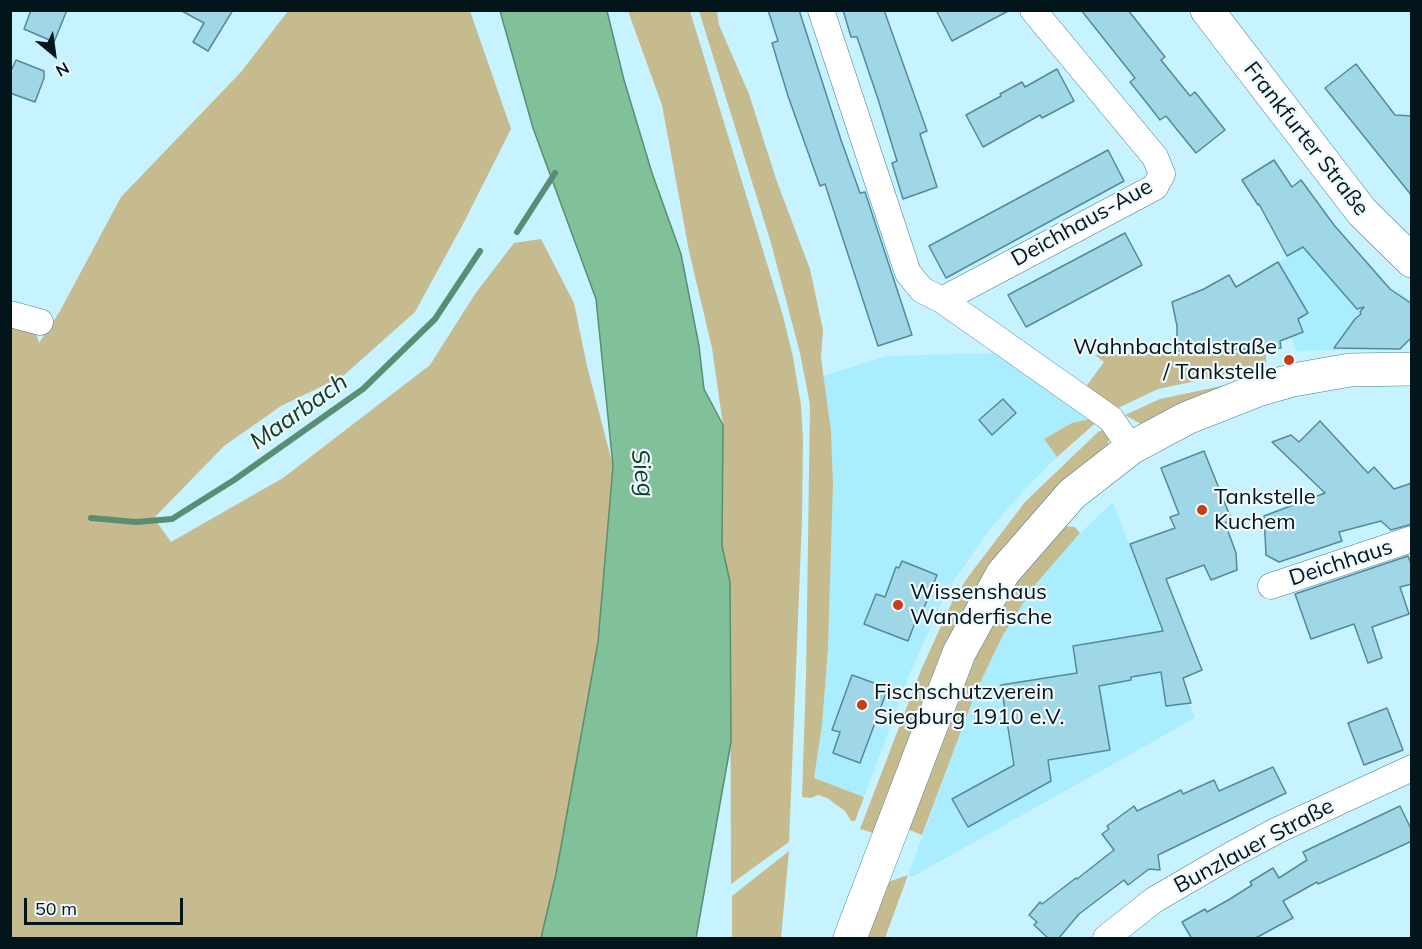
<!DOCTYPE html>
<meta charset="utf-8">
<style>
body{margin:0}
#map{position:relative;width:1422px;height:949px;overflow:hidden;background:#c6f3ff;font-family:Mulish,sans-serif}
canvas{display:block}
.frame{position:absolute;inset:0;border:12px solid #01151a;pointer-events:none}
.north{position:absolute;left:24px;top:24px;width:60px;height:60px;-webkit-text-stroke:4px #eff9fd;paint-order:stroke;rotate:151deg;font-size:16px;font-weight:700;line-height:24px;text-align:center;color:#01151a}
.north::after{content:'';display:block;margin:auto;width:21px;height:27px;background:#01151a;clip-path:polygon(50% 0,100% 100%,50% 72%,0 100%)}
.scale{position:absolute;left:24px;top:898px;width:159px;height:27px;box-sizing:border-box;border:3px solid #01151a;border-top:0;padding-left:8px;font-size:18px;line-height:21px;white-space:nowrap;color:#01151a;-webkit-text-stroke:4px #eff9fd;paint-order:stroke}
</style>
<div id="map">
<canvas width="1422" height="949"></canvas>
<div class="frame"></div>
<div class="north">N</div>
<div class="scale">50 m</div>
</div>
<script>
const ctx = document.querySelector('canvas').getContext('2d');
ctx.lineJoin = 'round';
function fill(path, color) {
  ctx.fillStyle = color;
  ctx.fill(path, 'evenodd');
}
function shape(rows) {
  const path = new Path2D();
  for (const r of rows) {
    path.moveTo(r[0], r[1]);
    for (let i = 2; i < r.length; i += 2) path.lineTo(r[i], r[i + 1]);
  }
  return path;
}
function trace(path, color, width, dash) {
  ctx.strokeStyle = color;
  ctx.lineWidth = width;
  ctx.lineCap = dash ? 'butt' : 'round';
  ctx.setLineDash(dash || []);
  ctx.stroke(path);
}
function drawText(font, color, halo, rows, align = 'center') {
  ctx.font = font + ' Mulish,sans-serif';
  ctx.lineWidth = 4.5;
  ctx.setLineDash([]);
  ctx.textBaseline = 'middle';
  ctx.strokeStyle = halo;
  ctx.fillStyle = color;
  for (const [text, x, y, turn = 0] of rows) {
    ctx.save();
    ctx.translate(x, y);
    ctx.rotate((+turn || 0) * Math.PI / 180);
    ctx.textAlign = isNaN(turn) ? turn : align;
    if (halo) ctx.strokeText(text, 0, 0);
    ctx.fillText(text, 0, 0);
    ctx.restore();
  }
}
const built = shape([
 [1334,225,1384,279,1382,281,1390,289,1396,293,1399,291,1411,301,1411,333,1400,349,1297,351,1263,271,1314,241],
 [1000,353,1095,418,1045,439,1057,457,1018,497,990,529,948,589,912,668,864,797,814,778,822,725,828,649,833,483,831,431,823,376,887,356],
 [1113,502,1195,718,912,877,908,875,977,689,1003,635,1034,586,1072,541]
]);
const green = shape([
 [288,11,470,11,511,129,463,224,415,312,343,376,281,406,224,446,154,518,171,542,283,478,430,365,475,294,514,243,541,239,574,303,587,366,613,466,598,642,556,874,541,938,11,938,10,316,34,327,39,343,60,311,121,197,241,72],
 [628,11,690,11,783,316,793,357,801,405,803,439,802,520,789,842,731,884,730,582,722,546,723,425,712,348,689,251,662,105],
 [699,11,717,11,719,25,749,94,777,182,810,269,823,330,821,358,831,431,833,483,828,649,822,725,814,778,864,797,855,821,851,821,845,811,827,798,818,795,811,798,802,797,806,675,810,405,800,353,771,243],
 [1266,352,1266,366,1158,389,1116,409,1085,388,1104,362,1095,355],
 [1245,381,1141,424,1125,415,1160,399],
 [1095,418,1099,420,1057,457,1044,439,1072,423],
 [1105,429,1109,438,1108,445,1075,478,874,833,860,829,921,670,953,600,968,577,1025,502,1098,432],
 [1062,526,1075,527,1080,533,1034,586,1003,635,977,689,922,835,907,829,958,682,1015,578],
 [789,851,781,938,732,938,732,896],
 [908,875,885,938,861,938,888,882]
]);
const water = shape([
 [500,11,607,11,624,80,652,173,681,254,699,346,704,389,723,425,722,546,730,582,731,742,696,938,541,938,556,874,598,642,613,466,596,299,533,128,500,11]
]);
const stream = shape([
 [517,232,555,173],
 [91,518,136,522,172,519,234,480,363,389,435,319,480,251]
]);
const building = shape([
 [31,10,67,10,54,42,24,29,31,10],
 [180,10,233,10,208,51,193,42,204,23,180,10],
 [768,10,799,10,841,140,860,193,865,192,912,335,878,346,825,184,820,186,788,96,772,43,778,41,768,10],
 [843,10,884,10,927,131,920,134,937,187,903,199,892,163,897,161,878,99,857,37,851,37,843,10],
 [936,10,1010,10,952,41,936,10],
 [1081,10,1128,10,1165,57,1161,60,1190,96,1195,92,1225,130,1196,153,1166,116,1160,120,1150,107,1130,82,1135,78,1081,10],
 [16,60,44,71,44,78,35,102,10,93,10,73,16,60],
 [1356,64,1395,115,1412,116,1412,196,1325,88,1356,64],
 [1057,69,1074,101,1042,118,1040,115,983,147,966,115,1001,96,1000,94,1022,82,1025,87,1057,69],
 [1108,150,1124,181,946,278,929,246,1108,150],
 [1274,160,1292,187,1301,180,1334,225,1382,280,1390,289,1412,304,1412,337,1400,349,1334,348,1355,319,1361,314,1360,312,1364,307,1357,309,1303,247,1287,256,1259,204,1258,205,1242,180,1274,160],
 [1125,233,1142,265,1026,327,1008,295,1125,233],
 [1278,262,1308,313,1298,319,1303,332,1280,341,1281,348,1177,351,1177,326,1172,302,1204,289,1229,275,1236,287,1278,262],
 [1003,399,1016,413,992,435,979,420,1003,399],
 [1320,421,1368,473,1374,467,1394,489,1412,483,1412,524,1391,530,1381,521,1339,532,1342,541,1279,562,1266,555,1264,516,1325,493,1272,442,1291,435,1299,442,1320,421],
 [1204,451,1232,521,1225,523,1236,553,1237,570,1211,580,1204,565,1166,579,1202,670,1183,678,1191,703,1166,706,1161,672,1131,677,1131,680,1099,686,1110,750,1048,760,1051,781,968,827,952,799,1014,765,1001,685,1077,673,1073,646,1163,631,1130,544,1175,528,1170,517,1179,514,1161,468,1204,451],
 [1408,556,1412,566,1412,584,1400,587,1409,614,1372,627,1382,658,1368,663,1354,624,1311,639,1295,594,1408,556],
 [902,561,937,575,922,613,919,612,908,641,864,624,876,594,885,597,896,567,899,568,902,561],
 [852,675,888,688,860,763,833,753,840,732,832,730,852,675],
 [1387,708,1403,750,1364,765,1348,723,1387,708],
 [1273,767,1286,793,1158,855,1160,870,1149,869,1128,885,1124,880,1079,914,1058,939,1049,939,1034,925,1037,922,1029,915,1040,902,1042,904,1076,878,1077,879,1114,850,1102,834,1109,829,1107,826,1134,806,1137,811,1181,790,1183,794,1214,780,1219,791,1273,767],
 [1400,806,1412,831,1412,841,1318,884,1317,882,1283,901,1293,918,1276,927,1254,939,1192,939,1182,922,1205,909,1207,912,1230,899,1252,885,1250,882,1273,868,1279,878,1307,860,1303,852,1400,806]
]);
const minor = shape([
 [821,10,908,273,922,290,942,300,1111,419,1131,448],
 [942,300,1155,187,1162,174,1155,157,1033,10],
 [10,314,40,322],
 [1271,586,1412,539],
 [1106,938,1154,900,1233,854,1278,830,1412,768]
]);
const secondary = shape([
 [1207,10,1362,212,1412,261],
 [850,938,959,653,1003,573,1072,494,1131,448,1187,418,1258,390,1293,380,1350,370,1412,369]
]);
const markers = [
 [1289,360,6,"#c63e11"],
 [1202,510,6,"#c63e11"],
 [898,605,6,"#c63e11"],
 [862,705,6,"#c63e11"]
];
const streetNames = [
 ["Frankfurter Straße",1306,139,52],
 ["Deichhaus-Aue",1082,223,-29],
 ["Deichhaus",1341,563,-18],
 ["Bunzlauer Straße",1254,846,-28]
];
const poiNames = [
 ["Wahnbachtalstraße",1277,347,"right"],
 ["/ Tankstelle",1277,372,"right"],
 ["Tankstelle",1214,497],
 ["Kuchem",1214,522],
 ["Wissenshaus",910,592],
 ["Wanderfische",910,617],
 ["Fischschutzverein",874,692],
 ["Siegburg 1910 e.V.",874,717]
];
const waterNames = [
 ["Maarbach",299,412,-35],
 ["Sieg",642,473,82]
];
fill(built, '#aaedff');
fill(green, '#c6bb8e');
fill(water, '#81c199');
trace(water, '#5b8d73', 1.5);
trace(stream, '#5b8d73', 6);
fill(building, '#a0d7e6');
trace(building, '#548a98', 1.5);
trace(minor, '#497f8d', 27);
trace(secondary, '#497f8d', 34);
trace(minor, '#fff', 26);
trace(secondary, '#fff', 33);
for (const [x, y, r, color] of markers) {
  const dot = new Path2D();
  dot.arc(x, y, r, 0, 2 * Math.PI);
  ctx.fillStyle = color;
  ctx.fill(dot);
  trace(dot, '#eff9fd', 2);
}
drawText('22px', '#01151a', '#eff9fd', streetNames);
drawText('22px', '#01151a', '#eff9fd', poiNames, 'left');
drawText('italic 24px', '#0d4026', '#eff9fd', waterNames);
</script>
